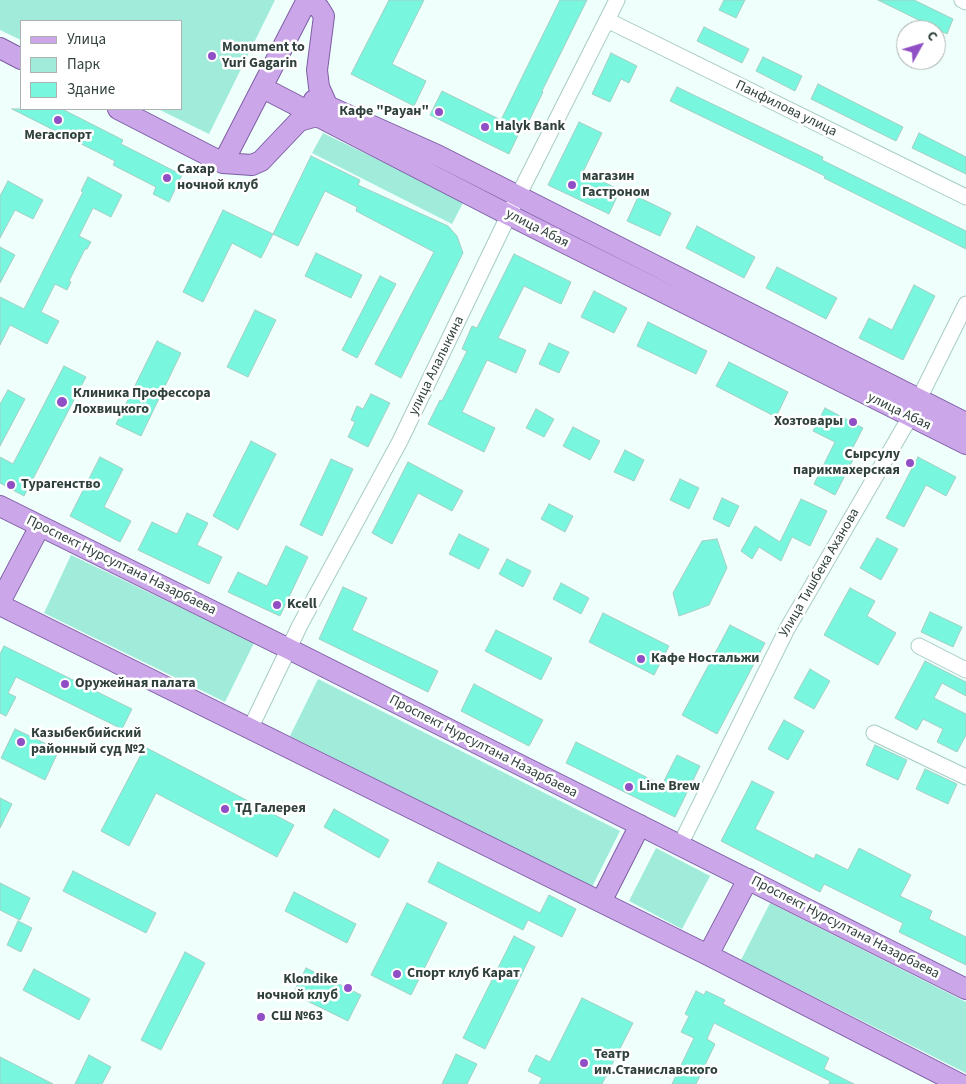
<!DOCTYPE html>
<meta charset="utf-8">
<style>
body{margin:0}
#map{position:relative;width:966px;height:1084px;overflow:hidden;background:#effffb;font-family:"Source Sans 3",sans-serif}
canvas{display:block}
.legend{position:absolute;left:20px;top:20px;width:162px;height:90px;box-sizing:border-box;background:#fff;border:1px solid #acb3b1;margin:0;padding:6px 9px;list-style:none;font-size:15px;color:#30403c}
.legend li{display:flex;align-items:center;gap:10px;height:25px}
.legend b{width:25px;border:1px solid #acb3b1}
.north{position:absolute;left:896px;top:20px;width:50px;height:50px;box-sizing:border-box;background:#fff;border:1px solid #acb3b1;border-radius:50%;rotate:51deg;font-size:14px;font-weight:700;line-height:20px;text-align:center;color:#30403c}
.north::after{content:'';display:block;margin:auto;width:18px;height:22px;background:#904fc4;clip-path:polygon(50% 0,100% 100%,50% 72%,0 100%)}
</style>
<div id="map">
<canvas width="966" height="1084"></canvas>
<ul class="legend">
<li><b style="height:6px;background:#cba7ea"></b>Улица</li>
<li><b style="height:14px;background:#a1ebdb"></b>Парк</li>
<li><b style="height:14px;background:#78f6de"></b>Здание</li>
</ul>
<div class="north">С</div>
</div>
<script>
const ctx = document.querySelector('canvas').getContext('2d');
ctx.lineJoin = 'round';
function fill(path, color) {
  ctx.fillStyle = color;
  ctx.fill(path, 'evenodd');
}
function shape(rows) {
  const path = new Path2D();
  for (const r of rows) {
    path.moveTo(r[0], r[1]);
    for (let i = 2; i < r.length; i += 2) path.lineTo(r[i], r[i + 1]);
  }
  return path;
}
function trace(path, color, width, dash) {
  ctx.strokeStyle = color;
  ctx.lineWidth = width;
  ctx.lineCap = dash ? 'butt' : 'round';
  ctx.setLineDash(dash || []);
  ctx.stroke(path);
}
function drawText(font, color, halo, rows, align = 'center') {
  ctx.font = font + ' "Source Sans 3",sans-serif';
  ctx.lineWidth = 5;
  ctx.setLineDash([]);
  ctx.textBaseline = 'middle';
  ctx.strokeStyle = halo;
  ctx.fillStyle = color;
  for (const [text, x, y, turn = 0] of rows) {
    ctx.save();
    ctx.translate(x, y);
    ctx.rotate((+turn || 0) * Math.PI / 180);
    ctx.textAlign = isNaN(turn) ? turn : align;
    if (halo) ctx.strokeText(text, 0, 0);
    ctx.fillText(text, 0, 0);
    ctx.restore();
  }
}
const green = shape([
 [0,0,275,0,209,134,158,109,181,109,181,21,21,21,21,40,0,30],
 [323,133,464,201,452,224,312,153],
 [71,555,254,643,225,702,44,613],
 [318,679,620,831,592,887,290,736],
 [656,848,710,876,682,929,629,901],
 [770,903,966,1002,966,1073,741,960]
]);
const building = shape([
 [389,0,424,0,392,64,426,81,414,106,351,74,389,0],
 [560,0,587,0,542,91,543,92,525,129,522,127,509,154,430,115,442,91,501,120,560,0],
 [724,0,745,0,736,18,719,10,724,0],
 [878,0,914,0,953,19,947,34,878,0],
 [704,27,749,49,742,63,697,41,704,27],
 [611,53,637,66,629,83,621,79,610,102,592,94,611,53],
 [763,57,802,76,795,91,756,71,763,57],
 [818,84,903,127,896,141,811,99,818,84],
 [677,87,823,157,822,160,966,231,966,249,824,178,825,176,670,101,677,87],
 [12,109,62,109,123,140,121,144,182,175,169,202,153,194,156,187,113,165,115,161,12,109],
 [579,122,602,133,583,172,620,190,609,214,548,185,579,122],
 [919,133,966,157,966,174,912,148,919,133],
 [311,156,360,180,358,185,448,226,457,236,463,253,401,378,375,364,434,252,356,211,357,207,325,191,298,246,273,234,311,156],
 [88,177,122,195,111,217,93,208,79,236,91,242,87,249,85,249,69,281,71,282,67,290,55,284,41,312,59,321,47,344,10,325,0,345,0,297,24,309,83,192,81,191,88,177],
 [8,181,43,200,33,219,15,210,0,238,0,196,8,181],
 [638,197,671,213,660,236,627,221,638,197],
 [223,210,273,234,261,258,232,243,203,302,183,292,223,210],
 [697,226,755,257,744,278,686,248,697,226],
 [0,247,15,255,0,283,0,247],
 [316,253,362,275,351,298,305,276,316,253],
 [514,254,571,282,561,304,524,286,498,338,526,350,516,373,487,360,462,412,495,428,484,452,428,424,440,400,442,401,467,351,462,349,472,326,477,328,514,254],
 [777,267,837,298,826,319,766,288,777,267],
 [380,276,396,284,357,358,342,350,380,276],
 [914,285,935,296,903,360,859,338,869,318,892,330,914,285],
 [594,291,627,308,614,333,581,317,594,291],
 [255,310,276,320,248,377,227,367,255,310],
 [648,322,707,351,696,374,637,346,648,322],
 [157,341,181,353,141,436,116,424,157,341],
 [549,343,569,352,559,373,539,364,549,343],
 [729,362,788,392,776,417,716,386,729,362],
 [64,366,86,377,24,496,0,483,0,457,13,464,64,366],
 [8,390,25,399,0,446,0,404,8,390],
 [371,394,390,403,368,447,348,437,355,422,351,420,357,406,363,409,371,394],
 [825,408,863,428,851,451,856,454,835,495,814,484,835,442,813,431,825,408],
 [536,409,554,419,544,437,526,428,536,409],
 [573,427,600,441,590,460,563,446,573,427],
 [251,441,276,454,238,530,213,516,251,441],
 [625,450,644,460,634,481,614,472,625,450],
 [100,457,123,469,104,507,131,521,120,542,70,516,100,457],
 [918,457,956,477,946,496,926,485,904,527,886,518,918,457],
 [331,459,353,469,322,536,300,525,331,459],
 [408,462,463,491,452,511,418,493,392,544,372,533,408,462],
 [680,479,699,488,689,509,670,500,680,479],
 [722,498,739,506,729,527,713,519,722,498],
 [801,499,827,511,810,546,792,537,781,561,759,547,752,559,741,551,755,526,780,542,801,499],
 [549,504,573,516,565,532,541,519,549,504],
 [187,513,208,523,197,545,222,557,209,584,138,550,152,522,177,534,187,513],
 [459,534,489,549,479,569,449,554,459,534],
 [877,538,898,549,881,580,860,568,877,538],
 [717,539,727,568,709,605,679,616,673,593,702,541,717,539],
 [286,546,308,557,280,616,228,592,238,572,267,586,286,546],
 [507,559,531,571,523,587,499,574,507,559],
 [561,583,589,598,581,614,553,599,561,583],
 [343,587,367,598,352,630,438,671,428,692,319,639,343,587],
 [850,588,875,601,867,616,896,633,878,665,824,635,850,588],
 [930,612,962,627,953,647,921,632,930,612],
 [603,613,669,646,654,675,589,642,603,613],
 [730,625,765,643,717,734,682,715,730,625],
 [496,630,552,658,541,680,485,651,496,630],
 [4,646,132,709,122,729,16,677,8,693,16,697,6,716,0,713,0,654,4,646],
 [925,661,966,682,966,696,942,683,934,698,966,714,966,735,957,752,937,742,943,729,923,719,917,730,895,718,925,661],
 [810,669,830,681,814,709,794,698,810,669],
 [474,684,543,720,529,746,461,711,474,684],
 [784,720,804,731,788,760,768,749,784,720],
 [15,729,59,750,45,780,1,758,15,729],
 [576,742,662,785,677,755,700,766,675,817,566,763,576,742],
 [875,745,907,760,898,780,866,765,875,745],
 [145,747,294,825,277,857,156,793,129,846,101,831,145,747],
 [925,769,957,784,948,804,916,789,925,769],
 [752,781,774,792,755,829,814,859,816,854,848,870,859,848,911,875,900,896,932,911,929,919,966,937,966,965,899,932,903,923,824,884,820,892,721,841,752,781],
 [0,798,12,804,0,828,0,798],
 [334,809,389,840,379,858,324,827,334,809],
 [438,862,540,913,549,895,576,909,562,937,528,920,523,930,428,882,438,862],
 [73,871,156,913,146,933,63,891,73,871],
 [0,883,30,898,20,920,0,910,0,883],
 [294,892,356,924,347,943,285,911,294,892],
 [407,903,447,923,411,995,371,975,407,903],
 [18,921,32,928,21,952,7,945,18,921],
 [514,936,535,947,485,1049,463,1038,514,936],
 [185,952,205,963,161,1050,141,1040,185,952],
 [306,968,361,995,348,1021,293,994,306,968],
 [34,969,90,999,79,1020,23,990,34,969],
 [696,991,704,995,706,991,725,1000,723,1004,829,1058,824,1069,854,1084,829,1084,830,1081,714,1023,707,1039,715,1044,696,1084,672,1084,694,1038,681,1032,689,1016,685,1014,696,991],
 [582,998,633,1023,602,1084,539,1084,542,1078,528,1071,536,1055,550,1062,582,998],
 [456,1054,477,1064,467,1084,442,1084,456,1054],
 [89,1055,111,1067,102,1084,75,1084,89,1055],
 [0,1057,53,1084,0,1084,0,1057]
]);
const minor = shape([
 [962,0,966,2],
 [607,20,966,197],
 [919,646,966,670],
 [250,729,300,625,400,441,514,204,617,0],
 [874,733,966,777],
 [680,845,787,629,910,417,966,304]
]);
const major = shape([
 [306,0,319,8,324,16,317,70,319,87,328,107],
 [0,48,21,59],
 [263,88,509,215,966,444],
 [314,100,437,155,966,423],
 [118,109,223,163,252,165,261,161,299,121,317,116],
 [223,163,307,0],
 [0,506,289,649,966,989],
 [0,602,40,526],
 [0,605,708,955,960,1084],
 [601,902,640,825],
 [708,955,748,879]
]);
const markers = [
 [212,56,5,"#904fc4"],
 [439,112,5,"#904fc4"],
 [58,120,5,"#904fc4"],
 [485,127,5,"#904fc4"],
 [167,178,5,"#904fc4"],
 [572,185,5,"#904fc4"],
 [62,402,6,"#904fc4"],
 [853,422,5,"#904fc4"],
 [910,463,5,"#904fc4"],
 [11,485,5,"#904fc4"],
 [277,605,5,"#904fc4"],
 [641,659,5,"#904fc4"],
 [65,684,5,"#904fc4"],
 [21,742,5,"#904fc4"],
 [629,787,5,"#904fc4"],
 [225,809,5,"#904fc4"],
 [397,974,5,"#904fc4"],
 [348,988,5,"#904fc4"],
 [261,1017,5,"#904fc4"],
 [584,1063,5,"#904fc4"]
];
const poiNames = [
 ["Monument to",222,48],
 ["Yuri Gagarin",222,64],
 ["Кафе \"Рауан\"",429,112,"right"],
 ["Halyk Bank",495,127],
 ["Мегаспорт",58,136,"center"],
 ["Сахар",177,170],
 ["ночной клуб",177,186],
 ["магазин",582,177],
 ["Гастроном",582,193],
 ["Клиника Профессора",73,394],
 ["Лохвицкого",73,410],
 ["Хозтовары",843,422,"right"],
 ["Сырсулу",900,455,"right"],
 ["парикмахерская",900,471,"right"],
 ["Турагенство",21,485],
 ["Kcell",287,605],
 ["Кафе Ностальжи",651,659],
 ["Оружейная палата",75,684],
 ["Казыбекбийский",31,734],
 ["районный суд №2",31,750],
 ["Line Brew",639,787],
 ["ТД Галерея",235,809],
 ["Спорт клуб Карат",407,974],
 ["Klondike",338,980,"right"],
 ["ночной клуб",338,996,"right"],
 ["СШ №63",271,1017],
 ["Театр",594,1055],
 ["им.Станиславского",594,1071]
];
const streetNames = [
 ["Панфилова улица",786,109,26],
 ["улица Абая",537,229,27],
 ["улица Алалыкина",437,366,-64],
 ["улица Абая",899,412,26],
 ["Проспект Нурсултана Назарбаева",121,566,26],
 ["Улица Тишбека Аханова",820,573,-60],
 ["Проспект Нурсултана Назарбаева",483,747,27],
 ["Проспект Нурсултана Назарбаева",845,928,27]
];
fill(green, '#a1ebdb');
fill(building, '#78f6de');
trace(building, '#a6cec5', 1);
trace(minor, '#a6cdc4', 17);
trace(major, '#7f5da4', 22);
trace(minor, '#fff', 15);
trace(major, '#cba7ea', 20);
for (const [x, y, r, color] of markers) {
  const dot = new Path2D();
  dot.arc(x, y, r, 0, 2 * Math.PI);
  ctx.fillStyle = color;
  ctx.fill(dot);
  trace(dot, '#fff', 2);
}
drawText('bold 14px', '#30403c', '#fff', poiNames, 'left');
drawText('14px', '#30403c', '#fff', streetNames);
</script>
